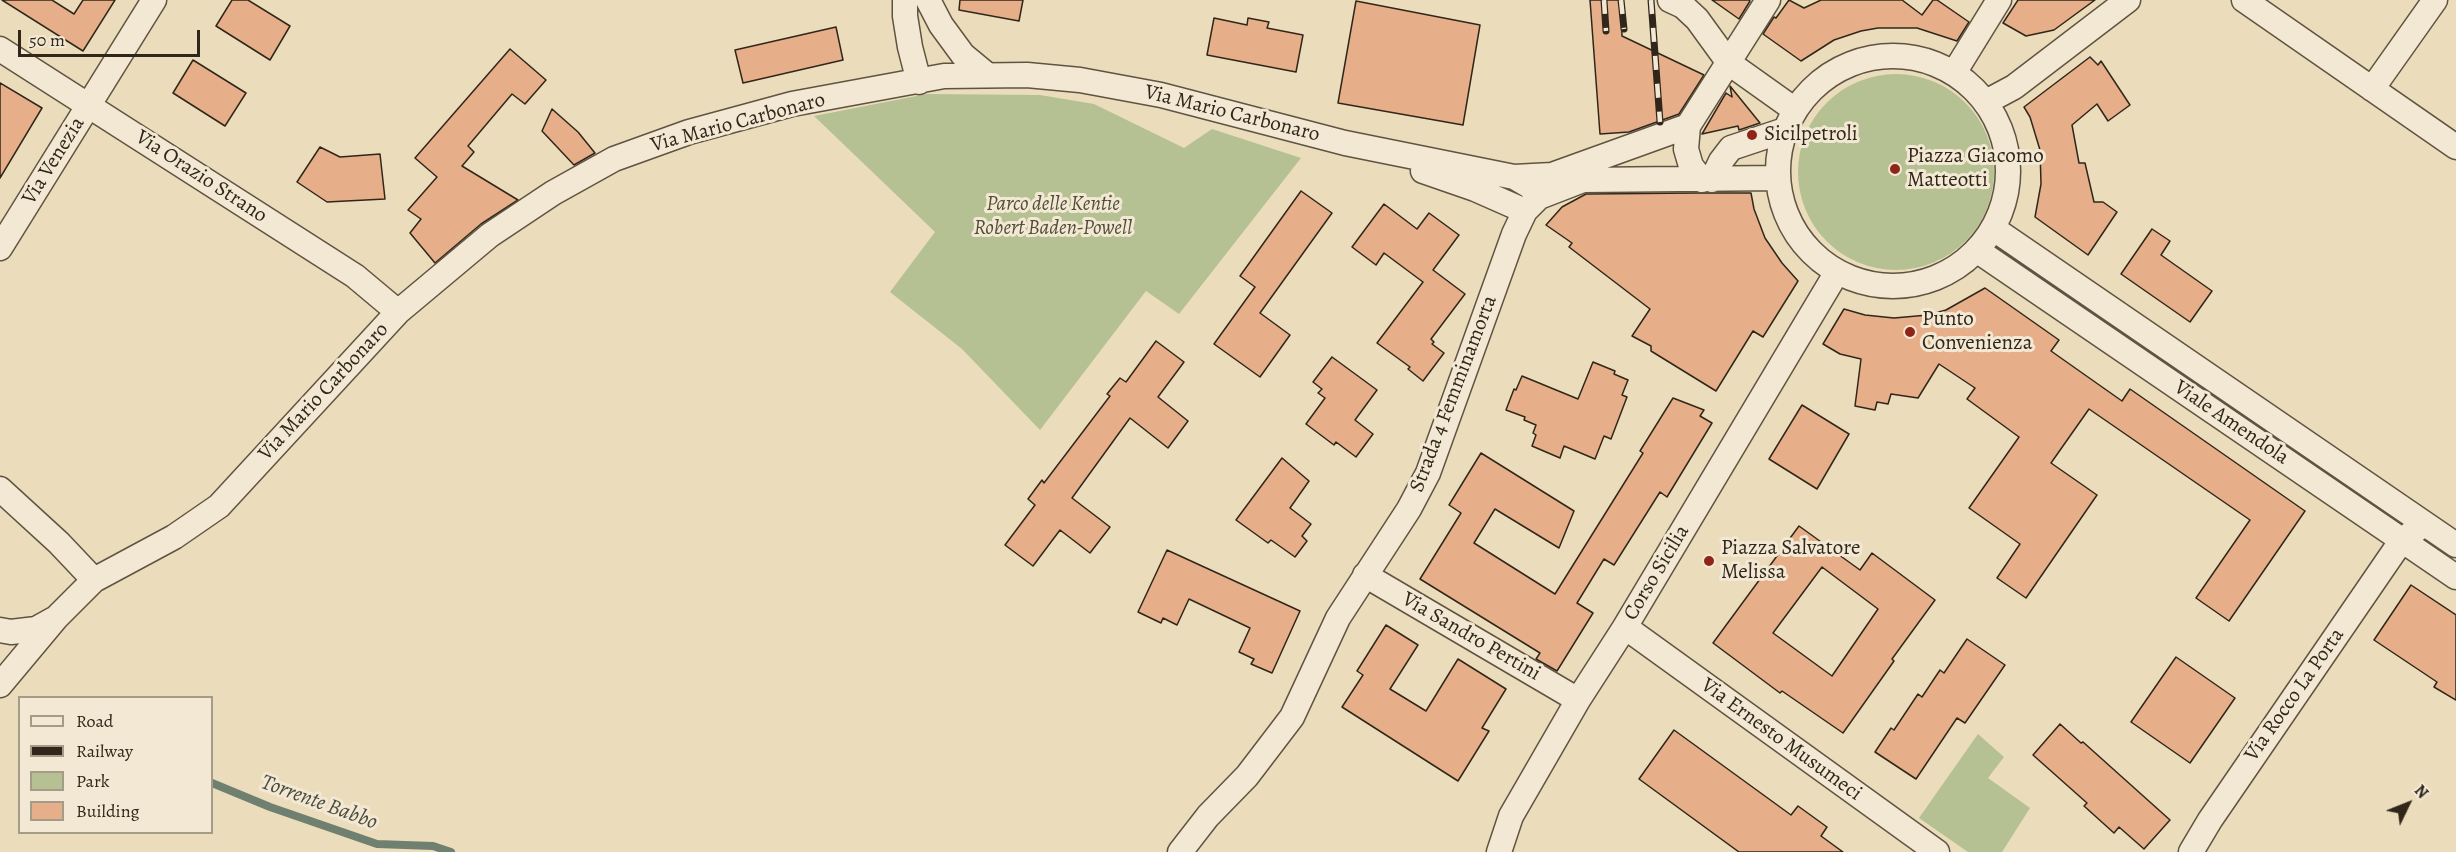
<!DOCTYPE html>
<style>
body{margin:0}
#map{position:relative;width:2456px;height:852px;overflow:hidden;background:#ebdcbb;font-family:Alegreya,serif}
canvas{display:block}
.legend{position:absolute;left:18px;top:696px;width:195px;height:138px;box-sizing:border-box;background:#f2e8d3;border:2px solid #a49b89;margin:0;padding:8px 10px;list-style:none;font-size:18px;color:#30271a}
.legend li{display:flex;align-items:center;gap:12px;height:30px}
.legend b{width:30px;border:2px solid #a49b89}
.north{position:absolute;left:2378px;top:774px;width:60px;height:60px;-webkit-text-stroke:4px #f2e8d3;paint-order:stroke;rotate:47deg;font-size:16px;font-weight:700;line-height:24px;text-align:center;color:#30271a}
.north::after{content:'';display:block;margin:auto;width:21px;height:27px;background:#30271a;clip-path:polygon(50% 0,100% 100%,50% 72%,0 100%)}
.scale{position:absolute;left:18px;top:30px;width:182px;height:27px;box-sizing:border-box;border:3px solid #30271a;border-top:0;padding-left:8px;font-size:18px;line-height:21px;white-space:nowrap;color:#30271a;-webkit-text-stroke:4px #f2e8d3;paint-order:stroke}
</style>
<div id="map">
<canvas width="2456" height="852"></canvas>
<ul class="legend">
<li><b style="height:8px;background:#f2e8d3"></b>Road</li>
<li><b style="height:8px;background:#30271a"></b>Railway</li>
<li><b style="height:16px;background:#b5c192"></b>Park</li>
<li><b style="height:16px;background:#e6ae89"></b>Building</li>
</ul>
<div class="north">N</div>
<div class="scale">50 m</div>
</div>
<script>
const ctx = document.querySelector('canvas').getContext('2d');
ctx.lineJoin = 'round';
function fill(path, color) {
  ctx.fillStyle = color;
  ctx.fill(path, 'evenodd');
}
function shape(rows) {
  const path = new Path2D();
  for (const r of rows) {
    if (r.length === 3) {
      path.moveTo(r[0] + r[2], r[1]);
      path.arc(r[0], r[1], r[2], 0, 2 * Math.PI);
      continue;
    }
    path.moveTo(r[0], r[1]);
    for (let i = 2; i < r.length; i += 2) path.lineTo(r[i], r[i + 1]);
  }
  return path;
}
function trace(path, color, width, dash) {
  ctx.strokeStyle = color;
  ctx.lineWidth = width;
  ctx.lineCap = dash ? 'butt' : 'round';
  ctx.setLineDash(dash || []);
  ctx.stroke(path);
}
function drawText(font, color, halo, rows, align = 'center') {
  ctx.font = font + ' Alegreya,serif';
  ctx.lineWidth = 6;
  ctx.setLineDash([]);
  ctx.textBaseline = 'middle';
  ctx.strokeStyle = halo;
  ctx.fillStyle = color;
  for (const [text, x, y, turn = 0] of rows) {
    ctx.save();
    ctx.translate(x, y);
    ctx.rotate((+turn || 0) * Math.PI / 180);
    ctx.textAlign = isNaN(turn) ? turn : align;
    if (halo) ctx.strokeText(text, 0, 0);
    ctx.fillText(text, 0, 0);
    ctx.restore();
  }
}
const green = shape([
 [1896,172,98],
 [927,94,1040,95,1094,104,1184,148,1212,129,1301,158,1179,314,1146,291,1040,430,962,349,890,292,935,232,814,116],
 [1978,734,2004,757,1988,778,2030,808,2002,852,1968,852,1919,818]
]);
const stream = shape([
 [212,783,270,807,377,844,433,846,451,852]
]);
const building = shape([
 [2,0,52,0,74,14,83,0,115,0,83,51,2,0],
 [232,0,248,0,290,26,270,60,216,26,232,0],
 [960,0,1023,0,1019,21,959,10,960,0],
 [1590,0,1621,0,1622,36,1704,75,1679,114,1629,132,1600,134,1590,0],
 [1712,0,1749,0,1750,1,1739,19,1712,0],
 [1789,0,1804,8,1821,0,1902,0,1922,15,1933,0,1937,0,1969,22,1957,41,1917,28,1878,28,1861,31,1834,40,1801,61,1763,34,1774,17,1776,18,1789,0],
 [2018,0,2095,0,2054,30,2026,36,2003,23,2018,0],
 [1356,1,1480,25,1463,125,1338,103,1356,1],
 [1214,18,1247,25,1248,18,1269,22,1267,28,1303,35,1296,72,1207,55,1214,18],
 [836,27,843,60,743,83,735,50,836,27],
 [510,49,546,80,525,104,512,94,468,146,474,152,462,166,518,200,481,224,435,263,410,233,421,219,408,210,437,177,415,158,510,49],
 [2090,57,2098,65,2101,61,2130,105,2108,121,2097,104,2072,125,2079,163,2085,163,2094,202,2103,202,2117,212,2088,255,2035,217,2041,184,2040,150,2030,117,2024,107,2090,57],
 [193,60,246,93,225,126,173,93,193,60],
 [0,83,42,108,0,178,0,83],
 [1730,86,1760,123,1739,130,1738,126,1702,134,1726,93,1732,97,1730,86],
 [552,109,578,132,595,153,574,165,542,131,552,109],
 [320,147,340,157,380,154,385,199,327,202,297,182,320,147],
 [1301,191,1332,213,1260,313,1290,335,1260,377,1214,344,1255,287,1240,276,1301,191],
 [1697,193,1751,193,1754,209,1765,238,1782,263,1798,281,1763,337,1753,331,1716,391,1651,351,1651,346,1632,336,1650,309,1569,247,1572,243,1546,225,1562,207,1586,194,1697,193],
 [1384,204,1417,229,1429,213,1459,235,1433,270,1465,294,1431,339,1434,342,1432,344,1444,353,1423,381,1408,369,1410,367,1377,343,1423,282,1384,253,1376,265,1352,247,1384,204],
 [2152,229,2170,241,2161,255,2212,291,2190,322,2121,274,2152,229],
 [1985,288,2059,340,2051,351,2122,401,2130,389,2305,511,2229,621,2196,598,2250,520,2089,409,2051,463,2097,495,2026,598,1997,578,2020,544,1969,508,2019,437,1967,399,1975,388,1939,364,1918,398,1891,394,1888,404,1877,402,1875,410,1855,406,1861,359,1840,354,1823,344,1844,309,1865,315,1894,318,1928,315,1946,310,1985,288],
 [1156,341,1184,362,1158,397,1188,421,1168,448,1130,418,1072,498,1110,527,1090,553,1060,530,1033,566,1005,545,1035,505,1028,499,1042,480,1044,483,1110,396,1107,394,1120,378,1126,382,1156,341],
 [1332,357,1377,390,1355,420,1373,434,1356,457,1336,442,1334,445,1306,424,1325,398,1318,393,1322,389,1313,382,1332,357],
 [1593,362,1615,371,1614,374,1628,380,1622,395,1627,397,1611,439,1604,436,1595,459,1564,446,1560,458,1532,446,1536,435,1533,433,1536,425,1524,420,1525,417,1506,410,1514,389,1516,390,1522,376,1578,399,1593,362],
 [1673,398,1704,410,1700,416,1712,423,1667,497,1660,492,1614,565,1604,559,1577,603,1593,613,1557,671,1536,659,1540,653,1420,579,1461,513,1449,505,1481,453,1574,511,1559,548,1495,509,1474,543,1555,594,1643,453,1640,451,1673,398],
 [1802,405,1849,434,1817,489,1769,459,1802,405],
 [1282,458,1309,481,1290,508,1311,524,1302,536,1307,541,1295,557,1271,540,1268,543,1236,520,1282,458],
 [1799,526,1860,570,1872,553,1935,600,1892,659,1894,661,1843,733,1782,691,1780,693,1713,643,1799,526],
 [1822,567,1878,609,1832,676,1773,633,1822,567],
 [1167,550,1300,611,1272,673,1251,664,1254,659,1239,652,1250,628,1189,599,1177,625,1163,618,1161,623,1138,612,1167,550],
 [2411,585,2456,615,2456,700,2434,687,2437,682,2374,640,2411,585],
 [1386,625,1418,645,1390,689,1426,711,1458,659,1506,689,1482,728,1489,731,1458,781,1342,707,1363,675,1357,671,1386,625],
 [1967,639,2005,665,1965,723,1957,718,1916,779,1875,752,1891,728,1894,730,1918,694,1922,697,1940,670,1944,673,1967,639],
 [2176,657,2235,698,2190,763,2131,722,2176,657],
 [2060,724,2081,743,2083,742,2170,820,2144,849,2119,827,2114,833,2084,806,2087,803,2033,755,2060,724],
 [1674,730,1791,815,1798,806,1827,827,1821,836,1843,852,1739,852,1639,779,1674,730]
]);
const minor = shape([
 [905,0,905,16,910,47,919,82],
 [928,0,941,25,963,55,986,74],
 [1670,0,1683,6,1697,19,1729,63,1795,110],
 [2244,0,2456,147],
 [0,49,355,276,398,312],
 [1893,171,115],
 [1954,73,1999,0],
 [2372,89,2435,0],
 [1986,102,2014,87,2128,0],
 [1423,171,1475,189,1525,211],
 [1514,177,1552,175,1688,126],
 [1702,180,1691,166,1686,149,1688,126,1768,0],
 [1712,180,1721,161,1731,148,1785,130],
 [1994,229,2456,545],
 [0,248,154,0],
 [1978,251,2456,577],
 [0,489,59,543,94,580],
 [1365,575,1578,700],
 [1625,627,1937,852],
 [0,630,11,632,36,629,54,619],
 [0,685,56,618,94,580,174,537,219,506,398,312,490,235,553,193,614,159,689,132,792,104,944,76,1027,75,1080,80,1161,95,1345,143,1514,177,1531,187,1539,197],
 [1180,852,1208,816,1247,776,1292,717,1338,618,1409,509,1428,473,1514,234,1525,211,1539,197,1583,180,1778,178],
 [1499,852,1511,816,1578,700,1625,627,1837,272],
 [2191,852,2210,820,2402,540,2416,530]
]);
const rail = shape([
 [1604,0,1606,31],
 [1621,0,1624,29],
 [1651,0,1660,122]
]);
const markers = [
 [1752,135,6,"#8f2418"],
 [1895,169,6,"#8f2418"],
 [1910,332,6,"#8f2418"],
 [1709,561,6,"#8f2418"]
];
const streetNames = [
 ["Via Mario Carbonaro",1232,114,14],
 ["Via Mario Carbonaro",738,123,-15],
 ["Via Venezia",54,161,-58],
 ["Via Orazio Strano",201,177,33],
 ["Via Mario Carbonaro",324,392,-47],
 ["Strada 4 Femminamorta",1454,394,-69],
 ["Viale Amendola",2231,423,34],
 ["Corso Sicilia",1657,573,-59],
 ["Via Sandro Pertini",1471,637,30],
 ["Via Rocco La Porta",2295,695,-55],
 ["Via Ernesto Musumeci",1781,740,36]
];
const poiNames = [
 ["Sicilpetroli",1764,135],
 ["Piazza Giacomo",1907,157],
 ["Matteotti",1907,181],
 ["Punto",1922,320],
 ["Convenienza",1922,344],
 ["Piazza Salvatore",1721,549],
 ["Melissa",1721,573]
];
const parkNames = [
 ["Parco delle Kentie",1053,205],
 ["Robert Baden-Powell",1053,229]
];
const waterNames = [
 ["Torrente Babbo",319,803,20]
];
fill(green, '#b5c192');
trace(stream, '#6f8070', 8);
fill(building, '#e6ae89');
trace(building, '#30271a', 1.5);
trace(minor, '#5f5442', 27);
trace(minor, '#f2e8d3', 24);
trace(rail, '#30271a', 7);
trace(rail, '#f2e8d3', 4.5, [14]);
for (const [x, y, r, color] of markers) {
  const dot = new Path2D();
  dot.arc(x, y, r, 0, 2 * Math.PI);
  ctx.fillStyle = color;
  ctx.fill(dot);
  trace(dot, '#f2e8d3', 2);
}
drawText('21px', '#30271a', '#f2e8d3', streetNames);
drawText('21px', '#30271a', '#f2e8d3', poiNames, 'left');
drawText('italic 21px', '#514e38', '#f2e8d3', parkNames);
drawText('italic 22px', '#4a4c3e', '#f2e8d3', waterNames);
</script>
